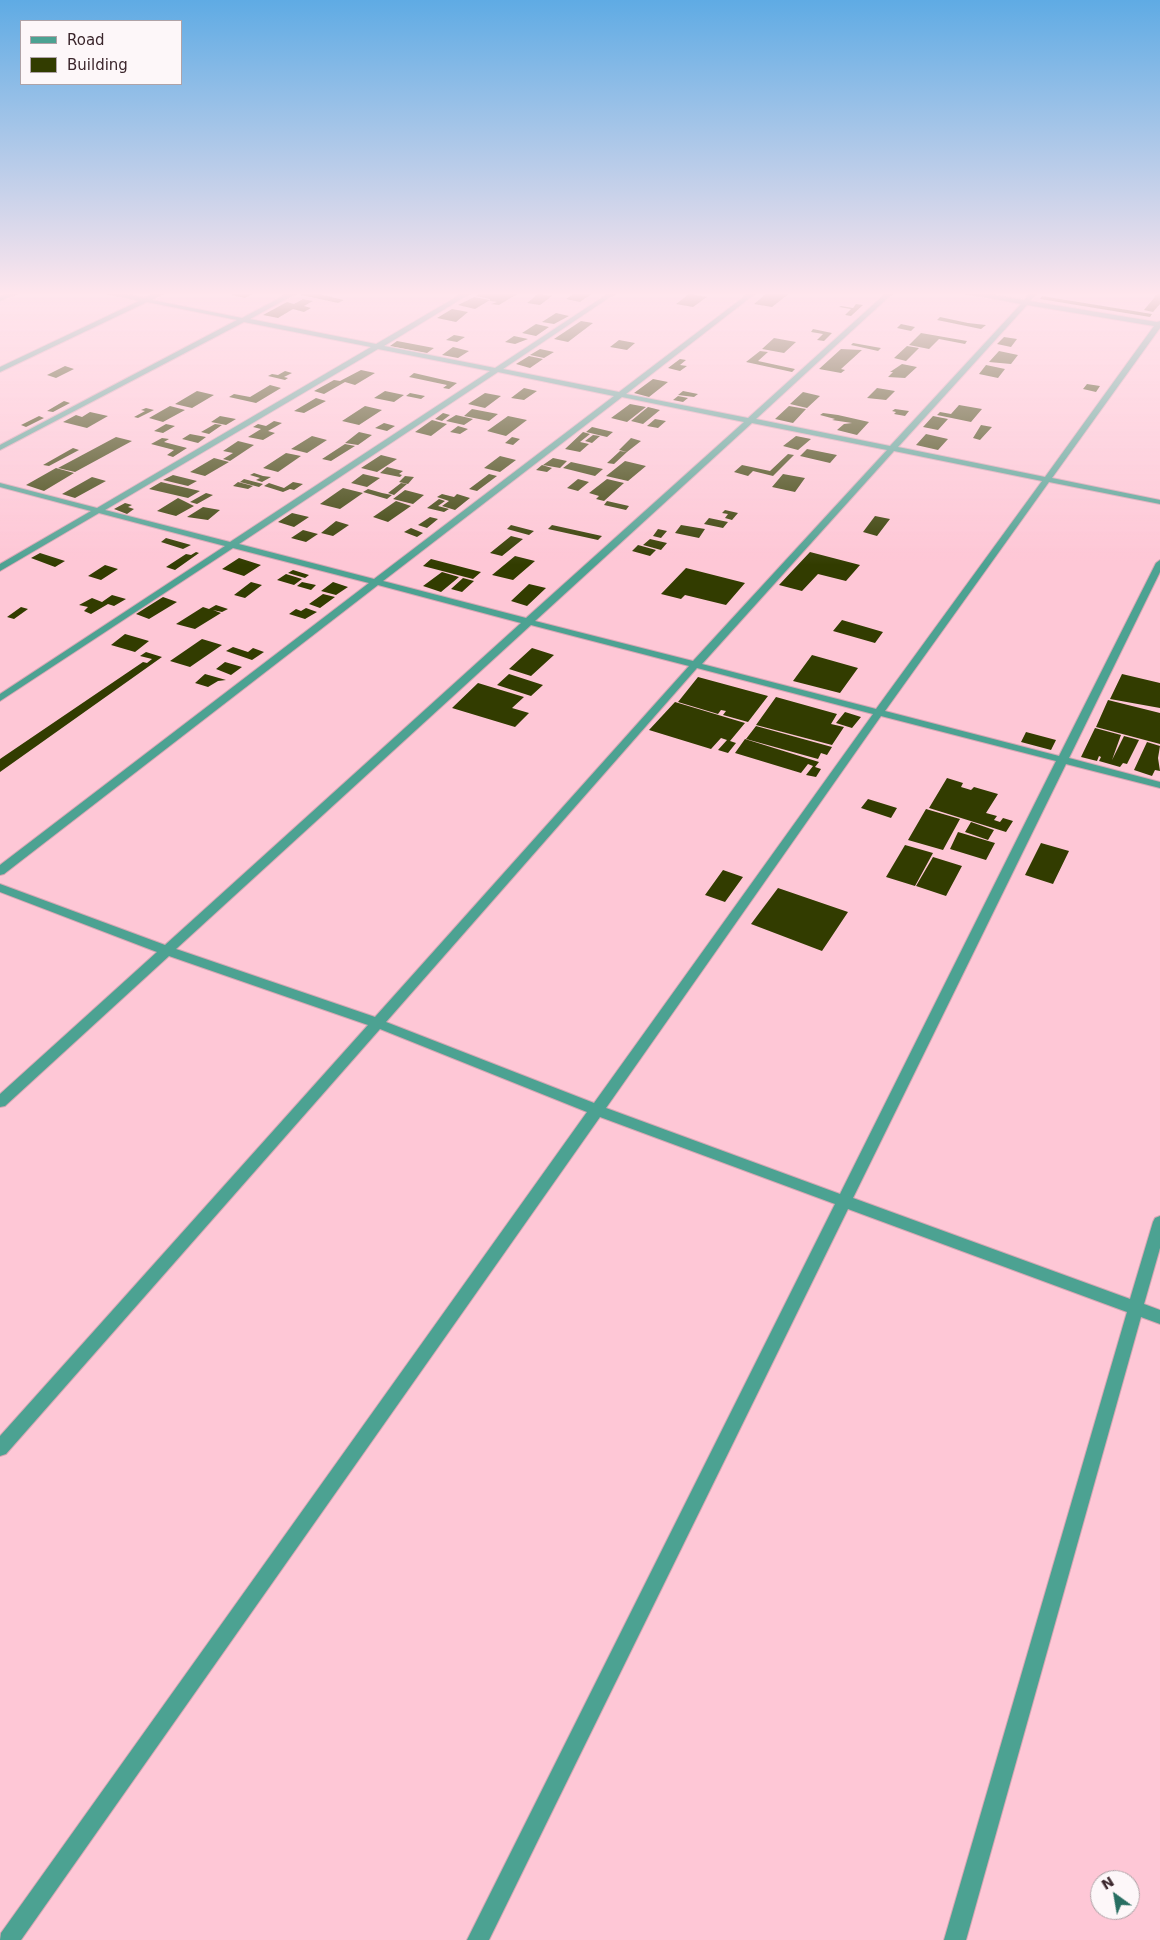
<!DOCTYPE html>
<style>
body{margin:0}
#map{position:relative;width:1160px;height:1940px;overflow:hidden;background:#fec7d6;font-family:"DejaVu Sans",sans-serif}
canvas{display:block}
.legend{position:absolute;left:20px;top:20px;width:162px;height:65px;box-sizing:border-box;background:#fdf7f9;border:1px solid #afa3a7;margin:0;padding:6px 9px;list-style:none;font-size:15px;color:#3b262c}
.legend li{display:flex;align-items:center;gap:10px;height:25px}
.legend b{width:25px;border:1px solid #afa3a7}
.north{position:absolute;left:1090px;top:1870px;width:50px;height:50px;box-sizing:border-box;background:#fdf7f9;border:1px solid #afa3a7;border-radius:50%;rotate:328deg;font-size:14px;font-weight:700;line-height:20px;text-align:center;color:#3b262c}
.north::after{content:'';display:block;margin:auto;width:18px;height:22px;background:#286e62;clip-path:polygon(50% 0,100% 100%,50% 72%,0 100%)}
</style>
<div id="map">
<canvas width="1160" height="1940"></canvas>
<ul class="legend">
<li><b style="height:6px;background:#4ca292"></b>Road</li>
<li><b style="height:14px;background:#323c00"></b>Building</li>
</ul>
<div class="north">N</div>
</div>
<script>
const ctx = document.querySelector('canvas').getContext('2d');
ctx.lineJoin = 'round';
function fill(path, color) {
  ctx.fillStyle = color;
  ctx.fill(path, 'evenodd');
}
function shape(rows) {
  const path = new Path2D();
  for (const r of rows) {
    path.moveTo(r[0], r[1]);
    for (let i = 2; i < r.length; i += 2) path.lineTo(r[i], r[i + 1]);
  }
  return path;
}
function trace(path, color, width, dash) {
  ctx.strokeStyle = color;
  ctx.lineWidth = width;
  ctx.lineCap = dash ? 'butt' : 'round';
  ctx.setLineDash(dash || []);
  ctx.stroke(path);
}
const building = shape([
 [236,293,254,293,245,298,232,295],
 [304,293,322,293,319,294,344,300,338,303,301,295],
 [480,293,519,293,499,305,491,304,497,302,490,301,490,299,476,296],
 [575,293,593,293,580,302,566,299],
 [767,293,790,293,772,307,754,304],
 [1158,293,1160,293,1160,304,1153,312,1144,310],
 [538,294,552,296,540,305,527,303],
 [689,294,707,297,693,307,676,304],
 [1042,296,1152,314,1150,317,1040,299],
 [474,297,490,300,475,309,458,305],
 [303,299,313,301,304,306,311,308,304,312,293,309,278,318,263,315,287,302,294,304],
 [856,304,863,305,851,316,845,315,851,309,839,307,841,306,853,308],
 [452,309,468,312,456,322,437,318],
 [556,313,569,316,554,324,542,322],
 [940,317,968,323,986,325,981,329,937,320],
 [581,321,593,323,568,342,554,339],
 [536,324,549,327,536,336,522,333],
 [901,324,915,327,911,331,897,328],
 [813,329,832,333,824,341,817,340,823,334,811,332],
 [921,333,967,341,965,344,939,339,929,349,909,345],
 [454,335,465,337,457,342,446,340],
 [514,336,528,339,515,344,505,342],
 [1004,337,1017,339,1011,347,997,344],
 [774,338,796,342,784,353,762,349],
 [619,340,635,343,627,350,610,347],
 [397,341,434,348,427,353,390,346],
 [853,343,881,348,878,351,851,345],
 [907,346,919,348,906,361,894,358],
 [453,347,469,351,458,358,442,355],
 [540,349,554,352,544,358,530,355],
 [841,349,862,350,841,369,845,370,841,373,819,369],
 [760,351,768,352,758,361,795,369,792,372,746,362],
 [999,351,1018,355,1011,364,989,362],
 [529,356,543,359,530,368,516,364],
 [680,359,686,360,680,365,687,366,680,371,668,368],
 [902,364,917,367,905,378,888,377,893,372,890,372],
 [986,365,1005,369,998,378,979,374],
 [65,366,74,369,56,378,47,375],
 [361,370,375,373,355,385,345,382,324,394,314,391,334,380,340,381],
 [285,371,292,373,284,377,288,378,285,380,268,376,272,374,278,375],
 [414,373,457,383,449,389,443,388,447,385,409,377],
 [653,379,668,382,649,397,634,393],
 [1087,384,1100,386,1096,392,1083,389],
 [270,385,281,388,256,403,229,397,234,394,250,397],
 [524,388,537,391,524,400,511,398],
 [877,388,895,391,886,400,867,398],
 [197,391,214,395,192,408,175,404],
 [385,391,404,395,394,402,374,398],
 [683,391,698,394,694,397,678,395],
 [803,392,820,396,807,408,790,404],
 [410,393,425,396,421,399,406,396],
 [485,393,501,396,485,408,468,404],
 [678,396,688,398,683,402,673,400],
 [316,398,326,401,304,413,294,411],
 [64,401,70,403,53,412,47,411],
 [630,404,646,407,627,422,611,418],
 [959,405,982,409,971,422,937,415,940,412,951,414],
 [170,406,185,410,163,422,149,418],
 [365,406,382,410,359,425,342,421],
 [789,406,806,409,793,423,775,419],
 [648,407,660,410,643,424,631,421],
 [146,408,154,410,138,418,134,417,145,411,141,410],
 [472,409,498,414,489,421,464,416],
 [895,409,909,411,905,416,894,414,896,412,892,411],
 [90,412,108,416,87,428,63,422,76,415,82,417],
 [443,413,450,415,442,421,435,419],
 [823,413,838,415,869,422,857,435,837,430,844,424,852,423,832,420,835,419,820,415],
 [456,415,473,419,464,425,446,421],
 [39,416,44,418,26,427,21,425],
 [220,416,236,419,226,425,211,422],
 [508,416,527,420,506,436,487,431],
 [933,416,948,419,938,430,923,427],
 [655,419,666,421,658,428,647,426],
 [432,420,447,424,431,436,415,432],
 [274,421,282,423,268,431,275,433,263,440,248,437,261,429,253,427,258,424,266,426],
 [384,423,395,426,387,431,375,428],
 [166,424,175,426,163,433,154,431],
 [215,424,222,425,209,434,201,432],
 [981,425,992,427,980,440,973,438],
 [458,426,468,429,460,434,450,432],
 [592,427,613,432,607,437,586,432],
 [359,432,372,435,358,445,345,443],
 [583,432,590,434,580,442,589,444,580,452,565,449],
 [190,434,206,437,198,443,182,439],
 [926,434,948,439,938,450,916,445],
 [593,435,600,436,592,443,585,441],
 [312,436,327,440,307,453,291,449],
 [796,436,811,439,798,450,783,446],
 [116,437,132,441,75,472,58,468],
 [512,437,520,439,513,445,505,443],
 [162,438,169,439,164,442,187,448,173,457,167,455,174,450,151,444],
 [631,438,641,441,627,452,619,450],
 [238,441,254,445,230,461,223,459,233,453,223,451],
 [345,444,355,446,331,461,322,459],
 [73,448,79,450,49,466,43,465],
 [807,449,837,455,830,463,800,456],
 [620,451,627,452,614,464,607,463],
 [286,453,301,456,278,472,263,468],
 [788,454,794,455,773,476,753,471,748,476,734,472,742,465,770,471],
 [381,455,397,459,377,472,361,468],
 [500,456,516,460,500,472,484,468],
 [214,458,229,462,205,476,190,472],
 [553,458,567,461,560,468,543,465],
 [625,461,646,466,628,481,606,476],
 [571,462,603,469,595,476,563,468],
 [542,465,552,468,547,472,536,470],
 [387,467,403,471,399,474,402,475,400,477,380,473],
 [56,468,74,473,44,491,26,485],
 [254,473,263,476,271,477,262,482,256,480,260,478,250,475],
 [363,474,380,478,367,487,351,483],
 [489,474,497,476,477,491,469,489],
 [783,474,805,478,795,492,772,487],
 [173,475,197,481,188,486,163,480],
 [405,476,414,477,408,484,399,482],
 [92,477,106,481,75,498,62,494],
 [244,479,263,484,259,487,240,482],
 [578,479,589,482,578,491,567,488],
 [607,479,624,483,604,501,596,499,599,496,589,493],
 [161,482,200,491,188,498,149,489],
 [238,482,253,486,248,489,233,486],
 [293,482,303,484,294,490,290,489,283,492,264,486,269,483,284,488],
 [401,483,407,484,394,495,388,493],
 [343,488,363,493,340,509,320,504],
 [368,489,382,493,392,495,387,499,363,492],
 [405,490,424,495,413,504,393,499],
 [206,493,213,495,197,504,190,502],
 [442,494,454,497,457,494,470,498,455,510,442,506,449,501,437,497],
 [178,498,194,506,176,516,157,511],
 [439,499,445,501,438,506,449,509,444,512,427,508],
 [396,501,411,506,388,522,373,517],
 [607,501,629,506,626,510,604,505],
 [125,503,132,505,128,507,134,509,127,514,114,509],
 [203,507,220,510,208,520,187,517],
 [725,510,738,513,732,520,725,518,728,514,722,513],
 [292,513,309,517,294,527,278,522],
 [875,516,890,519,877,536,863,532],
 [430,517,438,519,427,528,418,525],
 [709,518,728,522,723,528,704,524],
 [336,521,349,525,333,536,321,533],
 [511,525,534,531,529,535,507,529],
 [552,525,602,536,598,540,548,529],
 [681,525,705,529,699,538,675,533],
 [411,528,423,533,417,537,404,532],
 [658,529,667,531,661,538,653,536],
 [303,530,318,534,306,542,291,538],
 [511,536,523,539,502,556,490,553],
 [166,538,191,545,183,549,161,542],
 [650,539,667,543,661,550,643,545],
 [638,545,656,550,650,556,632,551],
 [196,552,199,553,175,570,166,567,186,554,191,555],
 [810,552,860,565,846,581,818,574,802,591,779,585],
 [40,553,65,561,55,567,31,558],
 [515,556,535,561,513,580,492,575],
 [239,558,261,565,244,576,222,569],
 [431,559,481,572,473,579,423,566],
 [105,565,118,569,101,580,88,576],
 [686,568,745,583,726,605,685,595,681,599,661,594],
 [293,570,309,575,305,578,288,573],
 [442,572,459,577,441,592,423,586],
 [286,574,302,579,294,585,277,580],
 [463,578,474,581,462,592,451,589],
 [251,582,262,585,245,598,234,595],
 [302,582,316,585,311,590,297,586],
 [333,582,348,587,336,595,321,591],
 [529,584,546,588,527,606,511,601],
 [323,594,335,597,320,608,309,604],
 [112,595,126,599,114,606,108,604,91,614,84,611,88,607,79,605,92,598,102,602],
 [163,597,177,602,149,619,136,614],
 [216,605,228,609,222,612,213,610,221,613,195,629,176,624,203,607,209,609],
 [21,607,28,609,14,619,7,617],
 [306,608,317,612,305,619,289,614,296,609,301,611],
 [842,620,883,632,875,643,833,631],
 [125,634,149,641,135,652,111,645],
 [202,639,222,645,190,667,170,661],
 [233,647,248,652,253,648,264,652,252,660,226,651],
 [532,648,554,655,531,676,509,669],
 [146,652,162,657,0,772,0,759,143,662,147,663,152,659,140,656],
 [812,655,858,668,840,693,793,681],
 [225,662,242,667,231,675,216,669],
 [205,674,226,680,218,681,208,687,195,683],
 [509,674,543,685,531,696,497,685],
 [1122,674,1160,683,1160,708,1110,699],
 [698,677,768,696,748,722,723,715,726,711,721,710,718,714,678,702],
 [478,683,524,697,512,708,529,713,515,727,452,708],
 [776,697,837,714,831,724,844,727,832,745,756,725],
 [1108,700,1160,713,1160,744,1096,727],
 [675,702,745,723,730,741,736,743,728,753,718,750,727,740,721,738,711,749,649,730],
 [845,712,861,717,852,728,836,723],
 [756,726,832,747,827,755,821,753,818,759,746,739],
 [1095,728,1121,735,1112,760,1124,736,1139,740,1127,764,1123,763,1120,767,1099,761,1101,757,1099,756,1097,761,1081,757],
 [1026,732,1056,740,1051,750,1021,742],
 [745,739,819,762,815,767,821,769,816,777,806,775,813,766,808,764,801,773,735,753],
 [1147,742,1160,746,1158,758,1160,771,1155,770,1152,776,1134,770],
 [947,778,963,783,961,787,971,790,974,787,998,794,986,813,997,816,994,820,1000,822,1003,818,1013,821,1006,832,929,808],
 [868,799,897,808,891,818,861,808],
 [926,809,960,819,943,850,908,840],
 [971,822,994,830,988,840,965,832],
 [958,832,995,843,986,860,950,849],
 [1041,843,1069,851,1053,884,1025,875],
 [905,845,933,853,915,886,886,877],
 [933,857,962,866,946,896,916,886],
 [723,870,743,877,725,902,705,895],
 [778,888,848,912,822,951,751,924]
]);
const minor = shape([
 [9,293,18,293,0,301,0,297,9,293],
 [106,293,118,293,145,298,156,293,164,293,152,300,242,318,289,293,297,293,250,319,376,344,463,293,471,293,384,346,495,368,609,293,616,293,503,369,619,392,749,293,756,293,626,394,748,418,886,293,893,293,756,419,890,446,1021,304,964,293,978,293,1024,300,1031,293,1037,293,1030,301,1157,322,1160,321,1160,328,1052,478,1160,500,1160,504,1049,482,885,711,1059,756,1156,563,1160,560,1160,572,1069,758,1160,782,1160,788,1066,764,853,1198,1130,1299,1153,1222,1155,1218,1160,1216,1160,1248,1144,1304,1160,1310,1160,1324,1141,1317,966,1940,944,1940,1127,1312,848,1209,489,1940,467,1940,835,1204,600,1117,21,1940,0,1940,1,1933,587,1112,380,1029,6,1454,0,1456,0,1436,368,1025,169,956,5,1106,0,1107,0,1094,157,952,0,892,0,884,165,945,521,623,378,585,4,874,0,875,0,865,369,583,233,548,0,701,0,694,225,546,99,513,0,571,0,564,91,511,0,487,0,483,97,508,371,347,244,322,0,450,0,445,237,320,147,302,0,372,0,367,139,301,106,293],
 [1027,305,1154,326,1045,477,898,447,1027,305],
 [378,349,490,371,230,542,105,510,378,349],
 [498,372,614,396,374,579,239,544,498,372],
 [622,397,744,422,526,618,383,581,622,397],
 [752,423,887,450,693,661,535,621,752,423],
 [894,451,1042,481,876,709,702,664,894,451],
 [531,625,689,666,375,1017,176,949,531,625],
 [697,668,873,714,594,1103,386,1022,697,668],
 [881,716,1056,761,840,1194,606,1108,881,716]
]);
fill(building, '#323c00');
trace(minor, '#d7a7b4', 2);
fill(minor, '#4ca292');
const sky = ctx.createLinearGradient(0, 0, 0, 565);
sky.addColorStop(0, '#5fabe4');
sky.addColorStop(0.52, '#ffe6ed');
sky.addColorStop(1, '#ffe6ed00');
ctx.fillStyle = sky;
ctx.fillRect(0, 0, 1160, 565);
</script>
